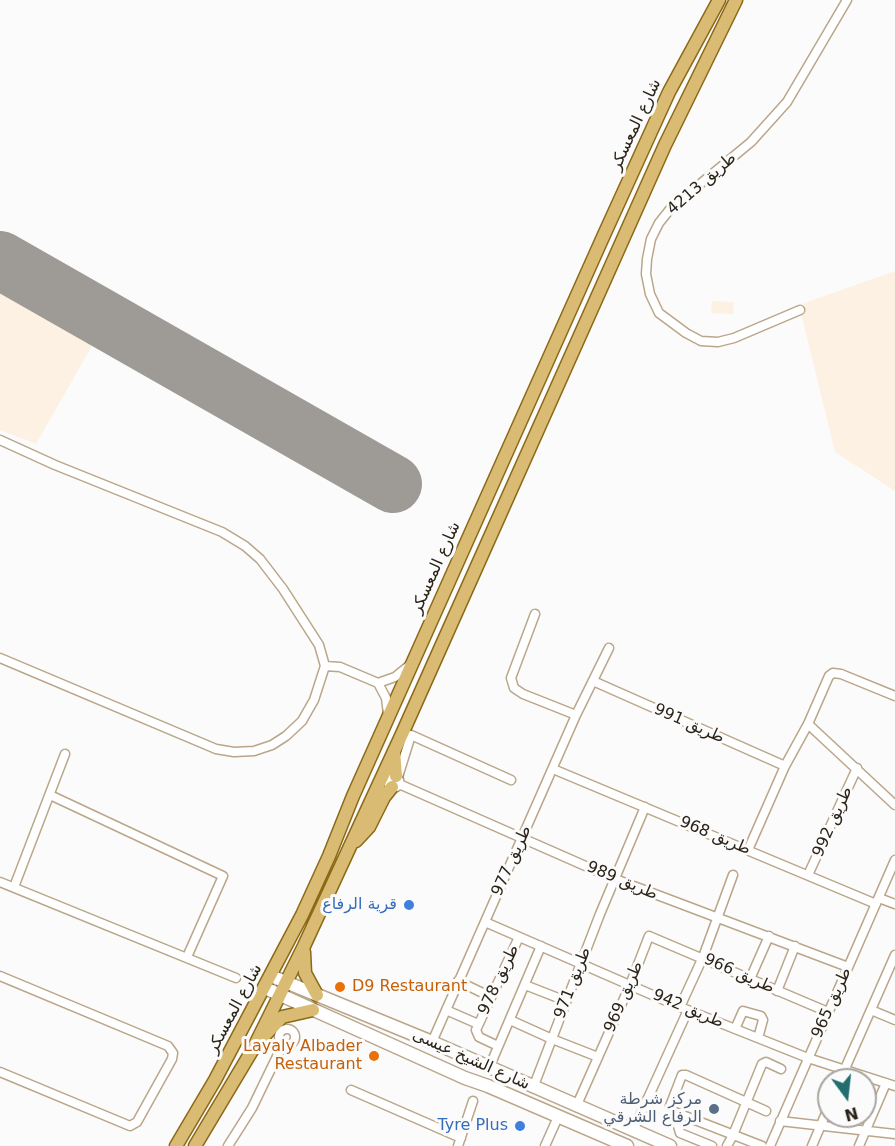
<!DOCTYPE html>
<meta charset="utf-8">
<style>
body{margin:0}
#map{position:relative;width:895px;height:1146px;overflow:hidden;background:#fbfbfb;font-family:"DejaVu Sans",sans-serif}
canvas{display:block}
.north{position:absolute;left:817px;top:1068px;width:60px;height:60px;box-sizing:border-box;background:#fbfbfb;border:2px solid #a8a5a0;border-radius:50%;rotate:165deg;font-size:16px;font-weight:700;line-height:24px;text-align:center;color:#2b2318}
.north::after{content:'';display:block;margin:auto;width:21px;height:27px;background:#216d6f;clip-path:polygon(50% 0,100% 100%,50% 72%,0 100%)}
</style>
<div id="map">
<canvas width="895" height="1146"></canvas>
<div class="north">N</div>
</div>
<script>
const ctx = document.querySelector('canvas').getContext('2d');
ctx.lineJoin = 'round';
function fill(path, color) {
  ctx.fillStyle = color;
  ctx.fill(path, 'evenodd');
}
function shape(rows) {
  const path = new Path2D();
  for (const r of rows) {
    if (r.length === 3) {
      path.moveTo(r[0] + r[2], r[1]);
      path.arc(r[0], r[1], r[2], 0, 2 * Math.PI);
      continue;
    }
    path.moveTo(r[0], r[1]);
    for (let i = 2; i < r.length; i += 2) path.lineTo(r[i], r[i + 1]);
  }
  return path;
}
function trace(path, color, width, dash) {
  ctx.strokeStyle = color;
  ctx.lineWidth = width;
  ctx.lineCap = dash ? 'butt' : 'round';
  ctx.setLineDash(dash || []);
  ctx.stroke(path);
}
function drawText(font, color, halo, rows, align = 'center') {
  ctx.font = font + ' "DejaVu Sans","Noto Naskh Arabic",sans-serif';
  ctx.lineWidth = 6;
  ctx.setLineDash([]);
  ctx.textBaseline = 'middle';
  ctx.strokeStyle = halo;
  ctx.fillStyle = color;
  for (const [text, x, y, turn = 0] of rows) {
    ctx.save();
    ctx.translate(x, y);
    ctx.rotate((+turn || 0) * Math.PI / 180);
    ctx.textAlign = isNaN(turn) ? turn : align;
    if (halo) ctx.strokeText(text, 0, 0);
    ctx.fillText(text, 0, 0);
    ctx.restore();
  }
}
const built = shape([
 [895,271,895,491,835,452,799,305],
 [0,291,93,344,36,444,0,430],
 [712,301,734,302,733,314,711,313]
]);
const runway = shape([
 [0,260,393,484]
]);
const street = shape([
 [800,310,734,338,718,342,701,341,686,333,659,313,650,294,646,274,647,259,651,239,659,223,671,208,751,142,787,102,847,0],
 [0,440,55,465,222,532,245,546,260,559,283,589,319,645,325,666,314,700,302,721,286,736,272,745,254,751,234,752,216,749,0,658],
 [535,614,511,678,514,688,523,694,576,715],
 [325,666,340,667,378,683,386,698,388,714],
 [593,681,785,766],
 [378,683,395,677,411,664],
 [808,724,895,805],
 [553,769,876,904],
 [394,782,5.5],
 [398,777,411,735,511,780],
 [399,784,615,879,848,967],
 [50,795,223,876,187,957],
 [748,850,785,766,808,724,829,676,833,673,841,674,895,696],
 [808,875,857,768],
 [0,882,236,978],
 [14,887,65,754],
 [879,898,895,904],
 [485,922,680,1007,808,1058,895,1086],
 [0,976,168,1046,173,1053,172,1059,137,1122,130,1126,0,1072],
 [750,979,769,936],
 [458,981,491,997],
 [525,985,566,1001],
 [777,991,795,946],
 [680,1007,703,957,733,875],
 [446,1010,478,1024],
 [871,1010,895,1020],
 [510,1020,552,1039,598,1057],
 [287,1037,8],
 [735,1029,743,1011,761,1016,763,1020,758,1038],
 [432,1042,576,715,609,648],
 [498,1046,479,1037,476,1030,519,937],
 [489,1068,541,946],
 [840,1080,895,955],
 [533,1088,600,914,645,807],
 [351,1090,461,1138],
 [576,1107,630,985,649,936,828,1012],
 [682,1114,678,1126,680,1133,712,1146],
 [780,1121,895,1134],
 [633,1131,688,1010],
 [228,1146,252,1108,283,1044],
 [458,1146,473,1101],
 [545,1146,558,1117],
 [727,1146,733,1135,762,1064,766,1062,781,1069],
 [762,1146,672,1111,670,1106,682,1075,686,1075,766,1111],
 [770,1146,895,860],
 [812,1146,829,1106],
 [859,1146,886,1083]
]);
const secondary = shape([
 [271,976,432,1042,670,1146],
 [265,988,465,1078,488,1086,627,1146]
]);
const primary = shape([
 [394,751,396,776],
 [356,841,369,827,384,797,392,787],
 [304,952,305,973,317,995],
 [263,1037,282,1017,313,1010],
 [176,1146,215,1080,302,915,329,856,353,796,603,237,669,92,719,0],
 [195,1146,253,1049,304,946,402,734,665,145,736,0]
]);
const markers = [
 [409,905,6,"#3f7fe0"],
 [340,987,6,"#e8710a"],
 [374,1056,6,"#e8710a"],
 [714,1109,6,"#5c6f8a"],
 [520,1126,6,"#3f7fe0"]
];
const streetNames = [
 ["شارع المعسكر",636,125,-65],
 ["طريق 4213",702,184,-41],
 ["شارع المعسكر",436,568,-66],
 ["طريق 991",689,724,24],
 ["طريق 992",833,822,-66],
 ["طريق 968",715,836,23],
 ["طريق 977",512,861,-66],
 ["طريق 989",622,881,23],
 ["طريق 966",739,974,24],
 ["طريق 978",499,980,-65],
 ["طريق 971",573,983,-69],
 ["طريق 969",624,997,-67],
 ["طريق 965",832,1003,-66],
 ["شارع المعسكر",235,1009,-62],
 ["طريق 942",688,1009,23],
 ["شارع الشيخ عيسى",471,1060,24]
];
const shopNames = [
 ["قرية الرفاع",397,905],
 ["Tyre Plus",508,1126]
];
const foodNames = [
 ["D9 Restaurant",352,987],
 ["Layaly Albader",362,1047,"right"],
 ["Restaurant",362,1065,"right"]
];
const serviceNames = [
 ["مركز شرطة",702,1100],
 ["الرفاع الشرقي",702,1118]
];
fill(built, '#fcf1e3');
trace(runway, '#9e9a96', 58);
trace(street, '#baa68a', 11);
trace(secondary, '#baa68a', 15);
trace(primary, '#8b6916', 15);
trace(street, '#fff', 8);
trace(secondary, '#fff', 12);
trace(primary, '#d9bb73', 12);
for (const [x, y, r, color] of markers) {
  const dot = new Path2D();
  dot.arc(x, y, r, 0, 2 * Math.PI);
  ctx.fillStyle = color;
  ctx.fill(dot);
  trace(dot, '#fbfbfb', 2);
}
drawText('16px', '#2b2318', '#fbfbfb', streetNames);
drawText('16px', '#366cbe', '#fbfbfb', shopNames, 'right');
drawText('16px', '#c56008', '#fbfbfb', foodNames, 'left');
drawText('16px', '#4e5e75', '#fbfbfb', serviceNames, 'right');
</script>
